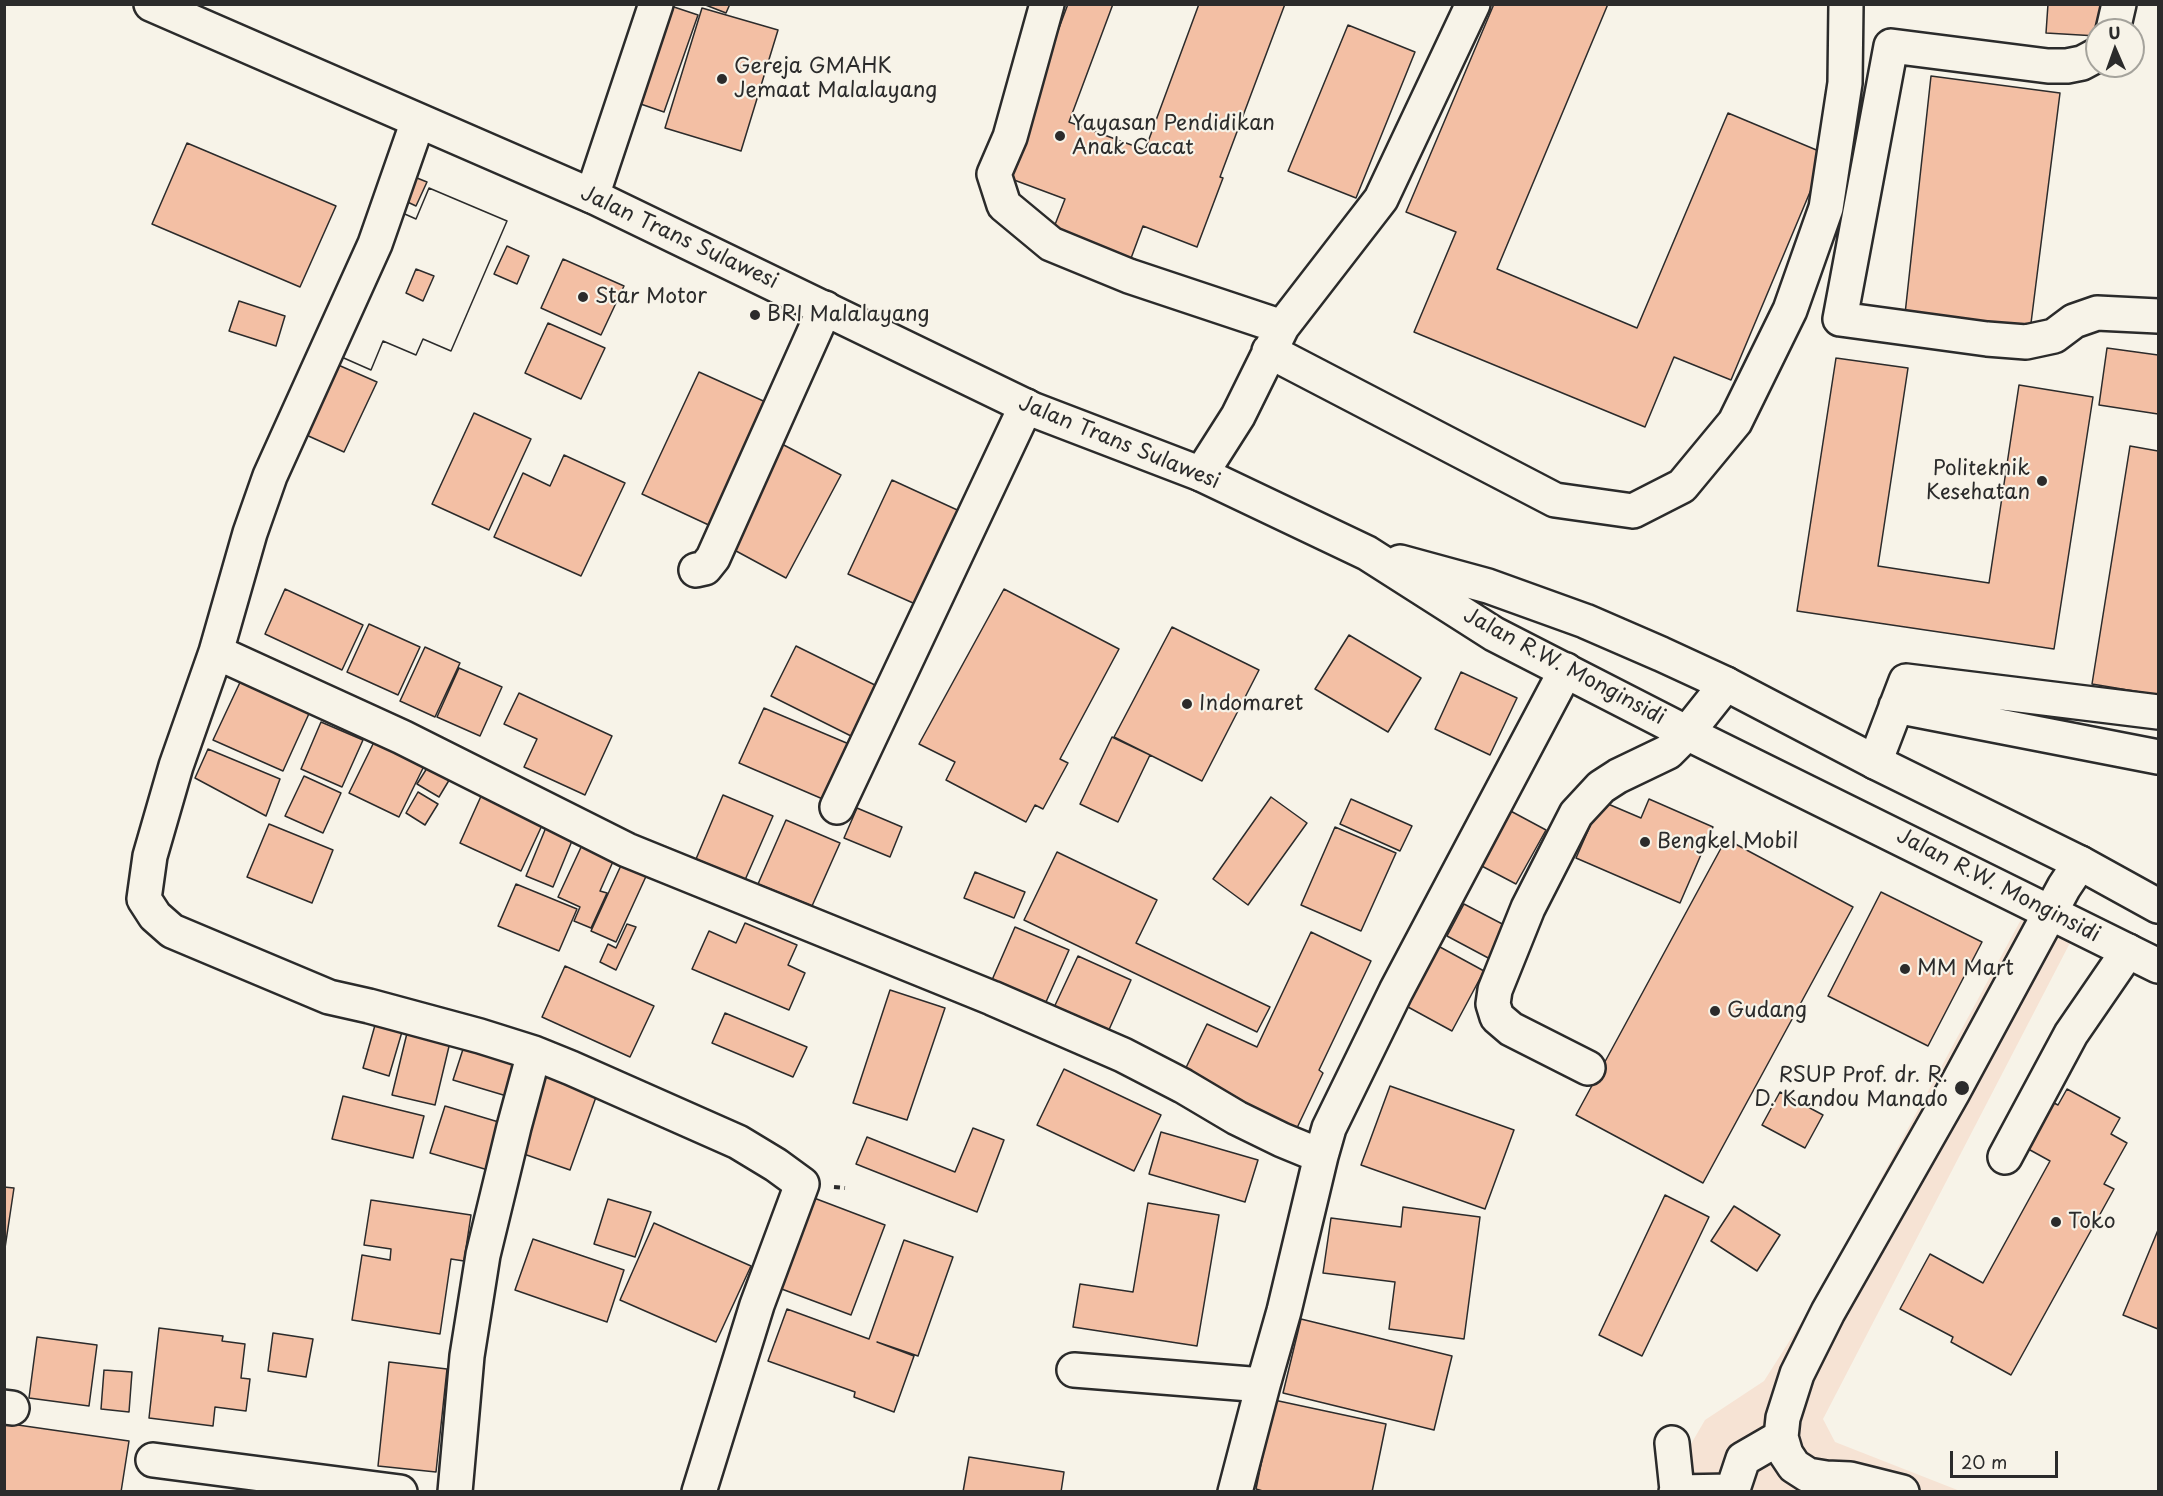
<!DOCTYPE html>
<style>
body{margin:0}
#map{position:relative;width:2163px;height:1496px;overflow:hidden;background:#f7f3e8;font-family:"Playpen Sans",sans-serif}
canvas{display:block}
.frame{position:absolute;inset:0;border:6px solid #2b2b2b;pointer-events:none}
.north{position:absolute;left:2085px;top:18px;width:60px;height:60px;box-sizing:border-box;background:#f7f3e8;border:2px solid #a5a39c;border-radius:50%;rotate:358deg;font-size:16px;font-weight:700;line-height:24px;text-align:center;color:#2b2b2b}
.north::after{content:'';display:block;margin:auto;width:21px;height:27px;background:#2b2b2b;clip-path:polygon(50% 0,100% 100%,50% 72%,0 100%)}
.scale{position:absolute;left:1950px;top:1451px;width:108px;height:27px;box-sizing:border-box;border:3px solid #2b2b2b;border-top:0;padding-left:8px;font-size:18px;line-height:21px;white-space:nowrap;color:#2b2b2b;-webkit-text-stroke:4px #f7f3e8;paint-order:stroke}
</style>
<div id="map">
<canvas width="2163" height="1496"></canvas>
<div class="frame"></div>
<div class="north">U</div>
<div class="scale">20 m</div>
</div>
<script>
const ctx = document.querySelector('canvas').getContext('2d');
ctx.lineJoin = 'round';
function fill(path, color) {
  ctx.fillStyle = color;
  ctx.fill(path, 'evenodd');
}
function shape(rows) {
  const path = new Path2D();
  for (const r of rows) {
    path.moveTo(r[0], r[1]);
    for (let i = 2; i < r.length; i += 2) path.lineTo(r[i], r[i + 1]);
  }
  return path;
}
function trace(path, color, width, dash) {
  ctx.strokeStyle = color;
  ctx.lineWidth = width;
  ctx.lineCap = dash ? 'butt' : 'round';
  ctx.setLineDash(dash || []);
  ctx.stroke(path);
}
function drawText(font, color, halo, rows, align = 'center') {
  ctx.font = font + ' "Playpen Sans",sans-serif';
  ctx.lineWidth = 4.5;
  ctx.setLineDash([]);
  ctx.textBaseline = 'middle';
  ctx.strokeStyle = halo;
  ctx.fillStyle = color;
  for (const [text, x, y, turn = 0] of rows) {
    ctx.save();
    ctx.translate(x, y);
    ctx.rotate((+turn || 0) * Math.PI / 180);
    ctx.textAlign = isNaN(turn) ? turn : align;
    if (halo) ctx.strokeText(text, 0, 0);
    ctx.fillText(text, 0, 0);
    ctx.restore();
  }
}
const built = shape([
 [2024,914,2071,941,1823,1419,1835,1442,1960,1491,1663,1492,1705,1420,1764,1381,1813,1304]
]);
const building = shape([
 [665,4,698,15,664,112,626,99,665,4],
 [703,4,730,4,726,13,703,4],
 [1068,4,1113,4,1069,122,1145,150,1199,4,1285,4,1220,177,1223,178,1197,247,1143,226,1127,269,1049,240,1065,199,998,174,1029,108,1068,4],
 [1494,4,1608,4,1497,269,1637,328,1728,113,1826,154,1731,380,1674,357,1645,427,1414,332,1456,232,1406,212,1494,4],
 [2048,4,2103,4,2102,30,2097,30,2097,36,2046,33,2048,4],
 [702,8,778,30,741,151,665,128,702,8],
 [1348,25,1415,52,1356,198,1288,171,1348,25],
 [1931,76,2060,93,2030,331,1905,314,1931,76],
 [187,143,336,206,300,287,152,224,187,143],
 [412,176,427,182,416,206,401,199,412,176],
 [429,188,507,221,451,351,423,339,416,355,383,341,371,370,337,355,398,211,416,219,429,188],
 [416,269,434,276,423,301,406,293,416,269],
 [429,188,507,221,451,351,423,339,416,355,383,341,371,370,337,355,398,211,416,219,429,188],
 [507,246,529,256,517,284,494,274,507,246],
 [563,259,624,286,601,335,541,308,563,259],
 [239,301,285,316,276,346,229,331,239,301],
 [548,323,605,348,581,399,525,373,548,323],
 [2107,348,2158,355,2158,414,2099,405,2107,348],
 [1836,358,1908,368,1878,566,1989,583,2019,385,2093,397,2054,649,1797,611,1836,358],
 [336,364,377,382,344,452,304,434,336,364],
 [699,372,770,404,713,527,642,494,699,372],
 [474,413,531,439,489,530,432,504,474,413],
 [780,443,841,475,786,578,725,545,780,443],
 [2130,446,2158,451,2158,695,2092,684,2130,446],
 [564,455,625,483,581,576,494,537,523,473,550,486,564,455],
 [892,480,966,514,922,607,848,574,892,480],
 [285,589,363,625,342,670,265,634,285,589],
 [1004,589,1119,649,1060,759,1068,763,1043,809,1035,805,1026,822,946,780,955,762,919,744,1004,589],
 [369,624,420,647,398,695,347,672,369,624],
 [1172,627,1259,670,1202,781,1114,737,1172,627],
 [1349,635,1421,678,1388,732,1315,689,1349,635],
 [796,646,885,690,859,740,771,696,796,646],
 [425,647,460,663,435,717,400,701,425,647],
 [459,668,502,687,480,736,437,717,459,668],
 [1461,672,1517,698,1490,755,1435,729,1461,672],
 [243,676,312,707,283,771,213,740,243,676],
 [519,693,612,736,585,795,524,767,537,739,504,724,519,693],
 [764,708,856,747,832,803,739,763,764,708],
 [321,722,363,740,342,787,301,769,321,722],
 [1112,737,1150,755,1118,822,1080,804,1112,737],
 [375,740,425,764,399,817,349,793,375,740],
 [208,749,280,779,266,816,195,778,208,749],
 [429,765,451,777,439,797,417,784,429,765],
 [304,776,341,793,323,833,285,816,304,776],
 [418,792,438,804,425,825,406,813,418,792],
 [482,794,544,821,521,871,460,843,482,794],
 [723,795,773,816,745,880,696,859,723,795],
 [1271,797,1307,823,1248,905,1213,879,1271,797],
 [1351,799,1412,826,1400,851,1340,824,1351,799],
 [1649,799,1713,827,1680,903,1576,858,1601,801,1641,818,1649,799],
 [857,808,902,827,890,857,844,838,857,808],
 [1505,808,1546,830,1516,884,1476,863,1505,808],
 [786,820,840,843,812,906,758,884,786,820],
 [269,824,333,850,312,903,247,877,269,824],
 [547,825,574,836,553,887,526,876,547,825],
 [1335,827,1396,853,1361,931,1301,905,1335,827],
 [1726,839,1853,907,1703,1183,1576,1115,1726,839],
 [583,843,615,857,600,891,607,893,591,928,574,921,580,907,558,897,583,843],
 [1057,852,1157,900,1136,943,1270,1007,1257,1032,1024,920,1057,852],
 [623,861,648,872,616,942,591,931,623,861],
 [975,872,1025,892,1014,918,964,898,975,872],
 [516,884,577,909,559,951,498,926,516,884],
 [1881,892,1982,942,1928,1046,1828,996,1881,892],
 [1464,904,1510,928,1492,960,1447,936,1464,904],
 [745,923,797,945,788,965,805,973,789,1010,692,969,709,931,736,943,745,923],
 [627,924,636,927,616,970,600,962,608,944,616,948,627,924],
 [1015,927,1069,950,1046,1002,992,980,1015,927],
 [1311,932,1371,961,1319,1070,1323,1073,1296,1130,1182,1076,1207,1024,1257,1047,1311,932],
 [1429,941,1484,971,1452,1031,1397,1001,1429,941],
 [1078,956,1131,980,1104,1041,1050,1016,1078,956],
 [565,966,654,1006,630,1057,542,1017,565,966],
 [890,990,945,1008,907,1120,853,1103,890,990],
 [725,1013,807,1047,793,1077,712,1043,725,1013],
 [377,1018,404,1025,389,1076,363,1068,377,1018],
 [408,1029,451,1038,435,1105,392,1095,408,1029],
 [465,1043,522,1061,510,1097,453,1080,465,1043],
 [549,1065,601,1083,570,1170,518,1152,549,1065],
 [1064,1069,1161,1115,1134,1171,1037,1125,1064,1069],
 [1390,1086,1514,1130,1485,1209,1361,1165,1390,1086],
 [2067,1089,2120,1118,2111,1134,2127,1143,2104,1184,2114,1189,2011,1375,1951,1342,1953,1337,1900,1309,1930,1254,1983,1283,2050,1161,2021,1145,2046,1099,2058,1105,2067,1089],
 [1780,1092,1823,1115,1805,1148,1762,1125,1780,1092],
 [343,1096,424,1116,413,1158,332,1139,343,1096],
 [445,1106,502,1123,488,1170,430,1153,445,1106],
 [973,1128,1004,1140,977,1212,856,1164,867,1137,955,1172,973,1128],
 [1161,1132,1258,1160,1245,1202,1149,1174,1161,1132],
 [4,1187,14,1188,5,1248,4,1247,4,1187],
 [1665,1195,1709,1217,1642,1356,1599,1335,1665,1195],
 [814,1198,885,1225,851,1315,779,1288,814,1198],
 [608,1199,651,1212,635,1257,594,1244,608,1199],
 [371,1200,471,1215,464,1261,451,1259,440,1334,352,1320,362,1255,390,1260,391,1249,364,1245,371,1200],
 [1148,1203,1219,1215,1197,1346,1073,1327,1080,1284,1133,1292,1148,1203],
 [1734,1206,1780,1235,1757,1271,1711,1241,1734,1206],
 [1403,1207,1480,1217,1464,1339,1389,1329,1395,1282,1323,1273,1331,1218,1401,1227,1403,1207],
 [654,1223,751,1266,716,1342,620,1300,654,1223],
 [2158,1230,2158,1329,2123,1315,2158,1230],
 [533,1239,624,1270,607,1322,515,1290,533,1239],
 [904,1240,953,1257,918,1356,877,1342,914,1356,894,1412,854,1397,855,1392,768,1361,787,1309,869,1339,904,1240],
 [1301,1319,1452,1356,1434,1430,1283,1393,1301,1319],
 [159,1328,223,1336,222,1341,245,1344,241,1378,250,1379,246,1411,215,1407,213,1426,149,1418,159,1328],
 [273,1333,313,1339,306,1377,268,1371,273,1333],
 [37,1337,97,1345,89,1406,29,1398,37,1337],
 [389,1362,447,1369,436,1472,378,1466,389,1362],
 [104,1370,132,1372,129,1412,101,1409,104,1370],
 [1274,1400,1386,1424,1372,1492,1266,1492,1256,1489,1274,1400],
 [4,1423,129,1441,121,1492,4,1492,4,1423],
 [969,1457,1064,1472,1061,1492,963,1492,969,1457]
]);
const path = shape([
 [834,1187,845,1188]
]);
const minor = shape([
 [1047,4,1010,137,994,174,1004,205,1051,244,1129,276,1282,327],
 [2113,30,2119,4],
 [2097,55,2082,63,2067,66,2048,66,1891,46,1840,319,1987,339,2026,342,2054,336,2074,321,2097,313,2158,316],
 [418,121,375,244,270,476,250,533,216,652,402,737,627,850,992,998,1123,1055,1183,1086,1237,1118,1282,1140,1321,1156],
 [592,196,656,4],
 [1269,351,1555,500,1633,511,1682,486,1735,422,1790,310,1826,208,1845,83,1846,4],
 [1201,474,1238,416,1282,327,1381,199,1473,4],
 [696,570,705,568,713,558,825,308],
 [216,652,176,766,150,856,144,899,155,916,172,931,329,997,369,1006,480,1036,534,1053,571,1068,738,1142,776,1165,802,1184,757,1305,699,1492],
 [1896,706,2158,757],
 [1875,762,1906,681,2158,712],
 [837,807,1026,406],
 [1588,1068,1511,1029,1497,1017,1493,1004,1495,990,1528,908,1576,814,1601,787,1618,776,1668,752,1687,733,1726,684],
 [2005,1157,2071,1034,2128,951],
 [1074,1370,1263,1385],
 [4,1407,12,1408],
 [1672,1443,1677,1490],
 [153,1460,400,1492],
 [455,1492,467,1356,483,1255,514,1127,534,1053],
 [1235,1492,1263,1385,1284,1311,1321,1156,1329,1128,1396,991,1566,670],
 [1676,1492,1732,1491],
 [1732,1492,1743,1459,1781,1437],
 [1902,1492,1850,1479,1826,1478,1808,1475,1794,1466,1786,1454,1781,1437,1783,1418,1797,1374,1828,1312,1953,1092,2064,887,2080,863]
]);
const highway = shape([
 [151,4,592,196,1034,410,1201,474,1367,553,1494,634,1687,733,2158,966],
 [1400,562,1488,586,1585,621,1661,654,1726,684,1875,762,2080,863,2158,906]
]);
const markers = [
 [722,79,6,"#2b2b2b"],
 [1060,136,6,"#2b2b2b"],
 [583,297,6,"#2b2b2b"],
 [755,315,6,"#2b2b2b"],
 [2042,481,6,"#2b2b2b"],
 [1187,704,6,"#2b2b2b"],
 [1645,842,6,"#2b2b2b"],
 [1905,969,6,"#2b2b2b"],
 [1715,1011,6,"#2b2b2b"],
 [1962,1088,8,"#2b2b2b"],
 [2056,1222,6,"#2b2b2b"]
];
const poiNames = [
 ["Gereja GMAHK",734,67],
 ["Jemaat Malalayang",734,91],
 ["Yayasan Pendidikan",1072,124],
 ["Anak Cacat",1072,148],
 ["Star Motor",595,297],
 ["BRI Malalayang",767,315],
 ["Politeknik",2030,469,"right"],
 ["Kesehatan",2030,493,"right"],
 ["Indomaret",1199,704],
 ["Bengkel Mobil",1657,842],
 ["MM Mart",1917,969],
 ["Gudang",1727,1011],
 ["RSUP Prof. dr. R.",1948,1076,"right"],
 ["D. Kandou Manado",1948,1100,"right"],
 ["Toko",2068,1222]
];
const streetNames = [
 ["Jalan Trans Sulawesi",679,238,25],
 ["Jalan Trans Sulawesi",1119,443,22],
 ["Jalan R.W. Monginsidi",1564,667,28],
 ["Jalan R.W. Monginsidi",1998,886,27]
];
fill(built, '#f6e3d4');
fill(building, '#f3bfa4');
trace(building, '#2b2b2b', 1.5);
trace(minor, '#2b2b2b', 38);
trace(highway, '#2b2b2b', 38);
trace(path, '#2b2b2b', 4, [6, 4.5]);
trace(minor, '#f7f3e8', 33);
trace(highway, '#f7f3e8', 33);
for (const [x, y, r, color] of markers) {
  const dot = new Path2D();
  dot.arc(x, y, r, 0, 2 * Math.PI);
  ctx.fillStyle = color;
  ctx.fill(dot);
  trace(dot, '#f7f3e8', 2);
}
drawText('21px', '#2b2b2b', '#f7f3e8', poiNames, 'left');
drawText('21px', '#2b2b2b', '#f7f3e8', streetNames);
</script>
